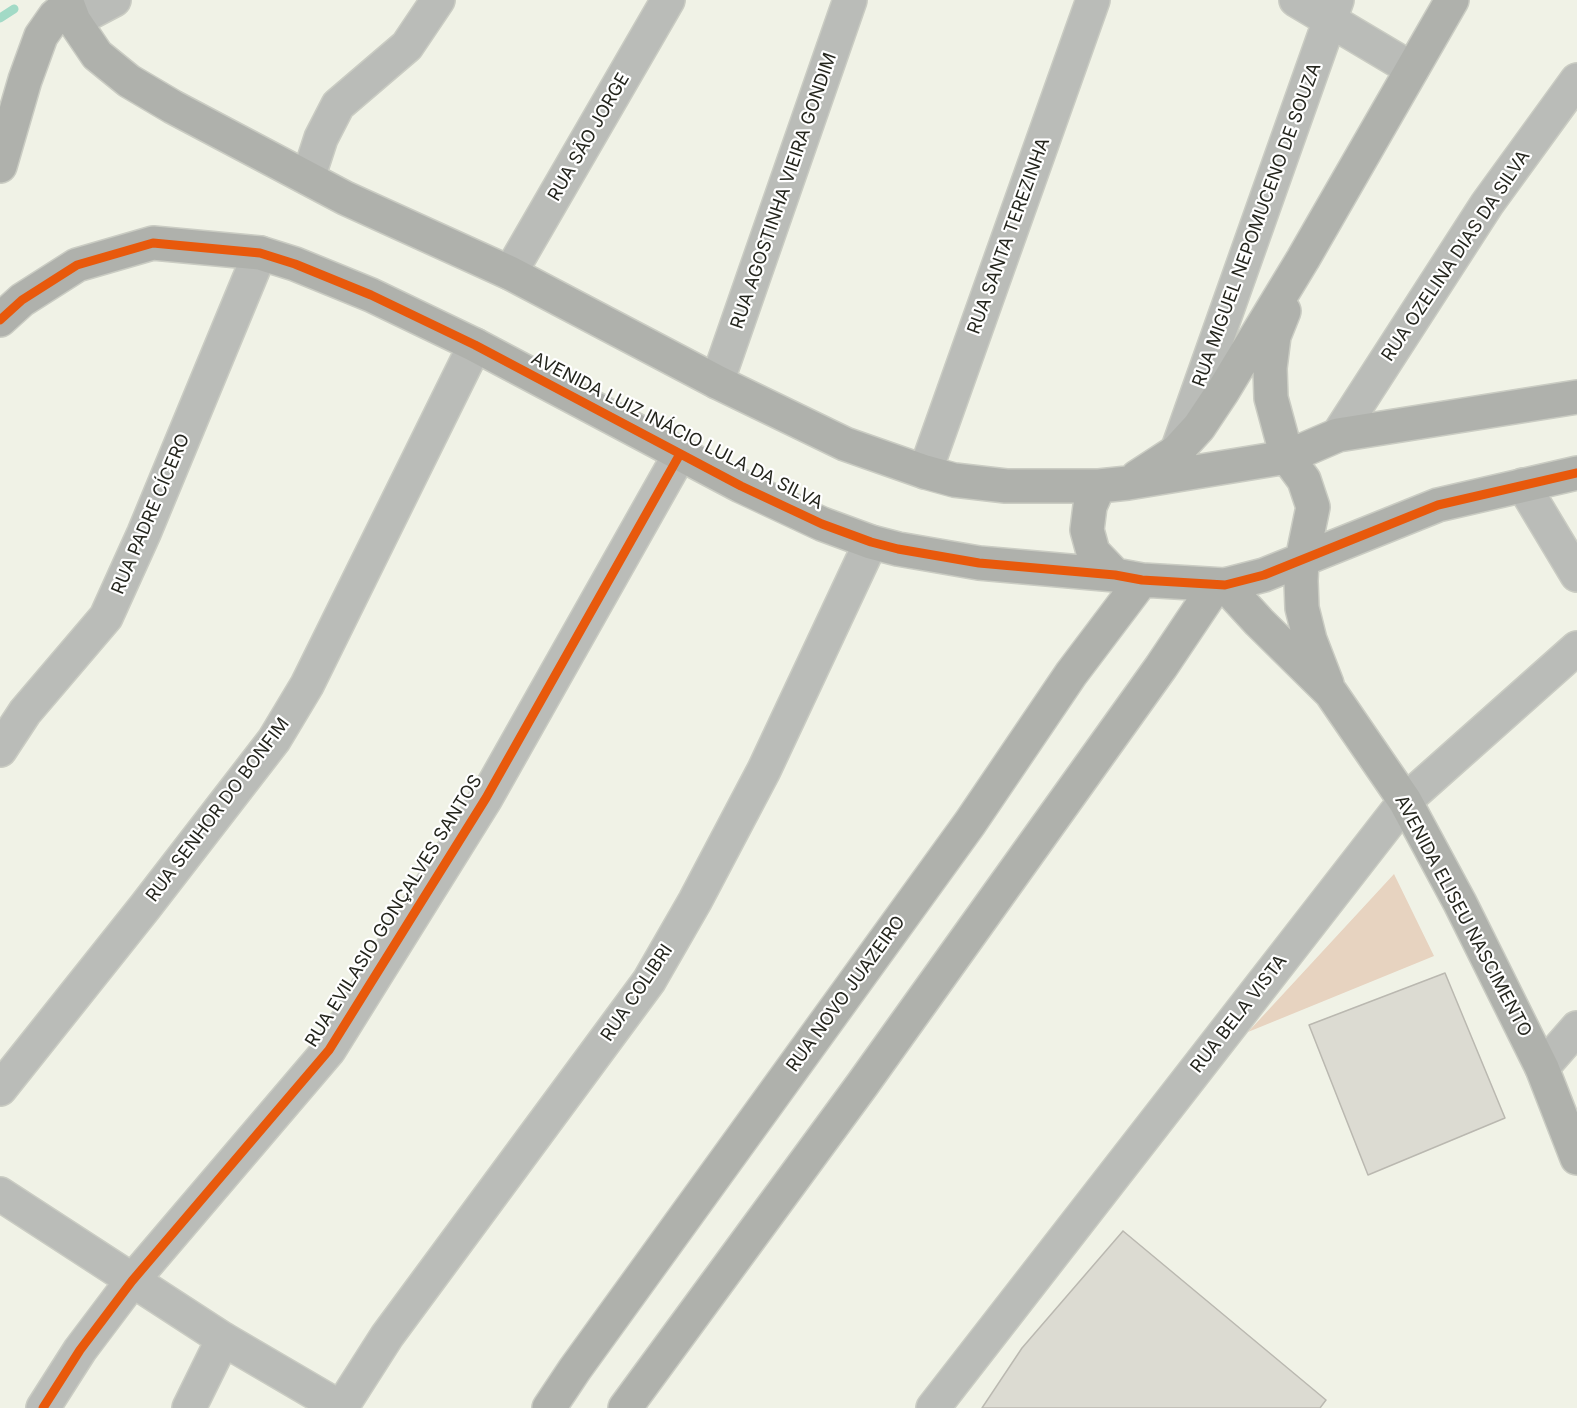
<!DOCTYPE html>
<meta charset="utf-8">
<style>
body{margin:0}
canvas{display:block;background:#f0f2e6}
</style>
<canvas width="1577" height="1408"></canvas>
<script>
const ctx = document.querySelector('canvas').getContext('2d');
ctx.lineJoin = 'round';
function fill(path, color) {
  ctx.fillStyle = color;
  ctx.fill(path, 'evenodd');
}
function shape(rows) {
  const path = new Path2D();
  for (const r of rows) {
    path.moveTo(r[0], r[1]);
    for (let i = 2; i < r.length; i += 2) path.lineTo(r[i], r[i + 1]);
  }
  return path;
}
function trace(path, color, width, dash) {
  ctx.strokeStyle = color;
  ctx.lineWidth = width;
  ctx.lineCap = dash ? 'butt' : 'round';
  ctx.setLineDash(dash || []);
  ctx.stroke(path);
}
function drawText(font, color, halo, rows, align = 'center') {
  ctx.font = font + ' Inter,sans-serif';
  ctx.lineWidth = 4.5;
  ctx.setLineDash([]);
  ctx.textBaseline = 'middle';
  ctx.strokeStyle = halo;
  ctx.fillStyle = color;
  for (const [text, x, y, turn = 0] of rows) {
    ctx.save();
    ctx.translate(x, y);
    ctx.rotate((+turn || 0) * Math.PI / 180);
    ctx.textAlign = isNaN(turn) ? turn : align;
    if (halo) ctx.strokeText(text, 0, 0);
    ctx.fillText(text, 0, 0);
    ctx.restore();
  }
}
const green = shape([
 [1394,874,1434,956,1248,1032,1358,913]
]);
const stream = shape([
 [0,18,14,9]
]);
const building = shape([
 [1445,973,1505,1118,1368,1175,1309,1025,1445,973],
 [1123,1231,1326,1400,1320,1408,982,1408,1022,1348,1123,1231]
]);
const street = shape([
 [1296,0,1412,69],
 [74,21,114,0],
 [308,178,321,138,338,105,407,46,438,0],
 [510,273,668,0],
 [717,382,850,0],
 [1338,435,1487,204,1577,80],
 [1177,451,1337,0],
 [925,472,1093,0],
 [1523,485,1577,575],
 [0,750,25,712,106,617,144,533,260,253],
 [1542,1068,1577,1028],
 [0,1089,145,907,274,740,307,685,475,345],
 [0,1194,223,1339,341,1408],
 [43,1408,80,1350,132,1281,329,1050,486,798,680,454],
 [189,1408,223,1339],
 [341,1408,387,1336,649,981,695,901,764,770,871,542],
 [933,1408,1405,801,1577,648]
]);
const secondary = shape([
 [66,0,74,21,97,55,129,81,173,107,345,198,510,273,717,382,845,444,925,472,954,480,1006,486,1099,486,1128,483,1287,457,1338,435,1577,397],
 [0,166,25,80,41,36,55,16,68,5],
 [1284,311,1274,336,1270,368,1271,398,1287,457,1304,480,1313,507,1302,560,1301,581,1302,608,1310,640,1327,684],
 [0,320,22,300,77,265,153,243,260,253,295,264,371,295,475,345,741,486,822,524,871,542,898,549,979,563,1115,575,1142,580,1225,585,1264,575,1438,505,1577,473],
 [1137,477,1177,451,1199,427,1223,391,1303,259,1452,0],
 [1099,486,1090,506,1087,530,1093,552,1115,575],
 [1225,585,1259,622,1331,693,1405,801,1460,903,1542,1068,1577,1158],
 [549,1408,575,1369,970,823,1071,674,1142,580],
 [625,1408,862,1085,1161,667,1216,585]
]);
const cycleway = shape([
 [0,320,22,300,77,265,153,243,260,253,295,264,371,295,475,345,741,486,822,524,871,542,898,549,979,563,1115,575,1142,580,1225,585,1264,575,1438,505,1577,473],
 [43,1408,80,1350,132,1281,329,1050,486,798,680,454]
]);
const streetNames = [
 ["RUA SÃO JORGE",589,137,-60],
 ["RUA AGOSTINHA VIEIRA GONDIM",784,191,-71],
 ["RUA MIGUEL NEPOMUCENO DE SOUZA",1257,225,-70],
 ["RUA SANTA TEREZINHA",1009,236,-70],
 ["RUA OZELINA DIAS DA SILVA",1456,256,-56],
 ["AVENIDA LUIZ INÁCIO LULA DA SILVA",677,431,27],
 ["RUA PADRE CÍCERO",151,514,-67],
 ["RUA SENHOR DO BONFIM",218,810,-53],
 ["RUA EVILASIO GONÇALVES SANTOS",394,911,-58],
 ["AVENIDA ELISEU NASCIMENTO",1463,916,62],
 ["RUA COLIBRI",637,993,-56],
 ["RUA NOVO JUAZEIRO",846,994,-54],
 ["RUA BELA VISTA",1239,1014,-52]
];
fill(green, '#e7d3c0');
trace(stream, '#a2dac6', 9);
fill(building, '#dcdbd2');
trace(building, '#bab8b0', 1.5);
trace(street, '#caccc3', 36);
trace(secondary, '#caccc3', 36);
trace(street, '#babcb8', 33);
trace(secondary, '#afb1ac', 33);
trace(cycleway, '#e8590c', 9);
drawText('18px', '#24251d', '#fff', streetNames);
</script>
